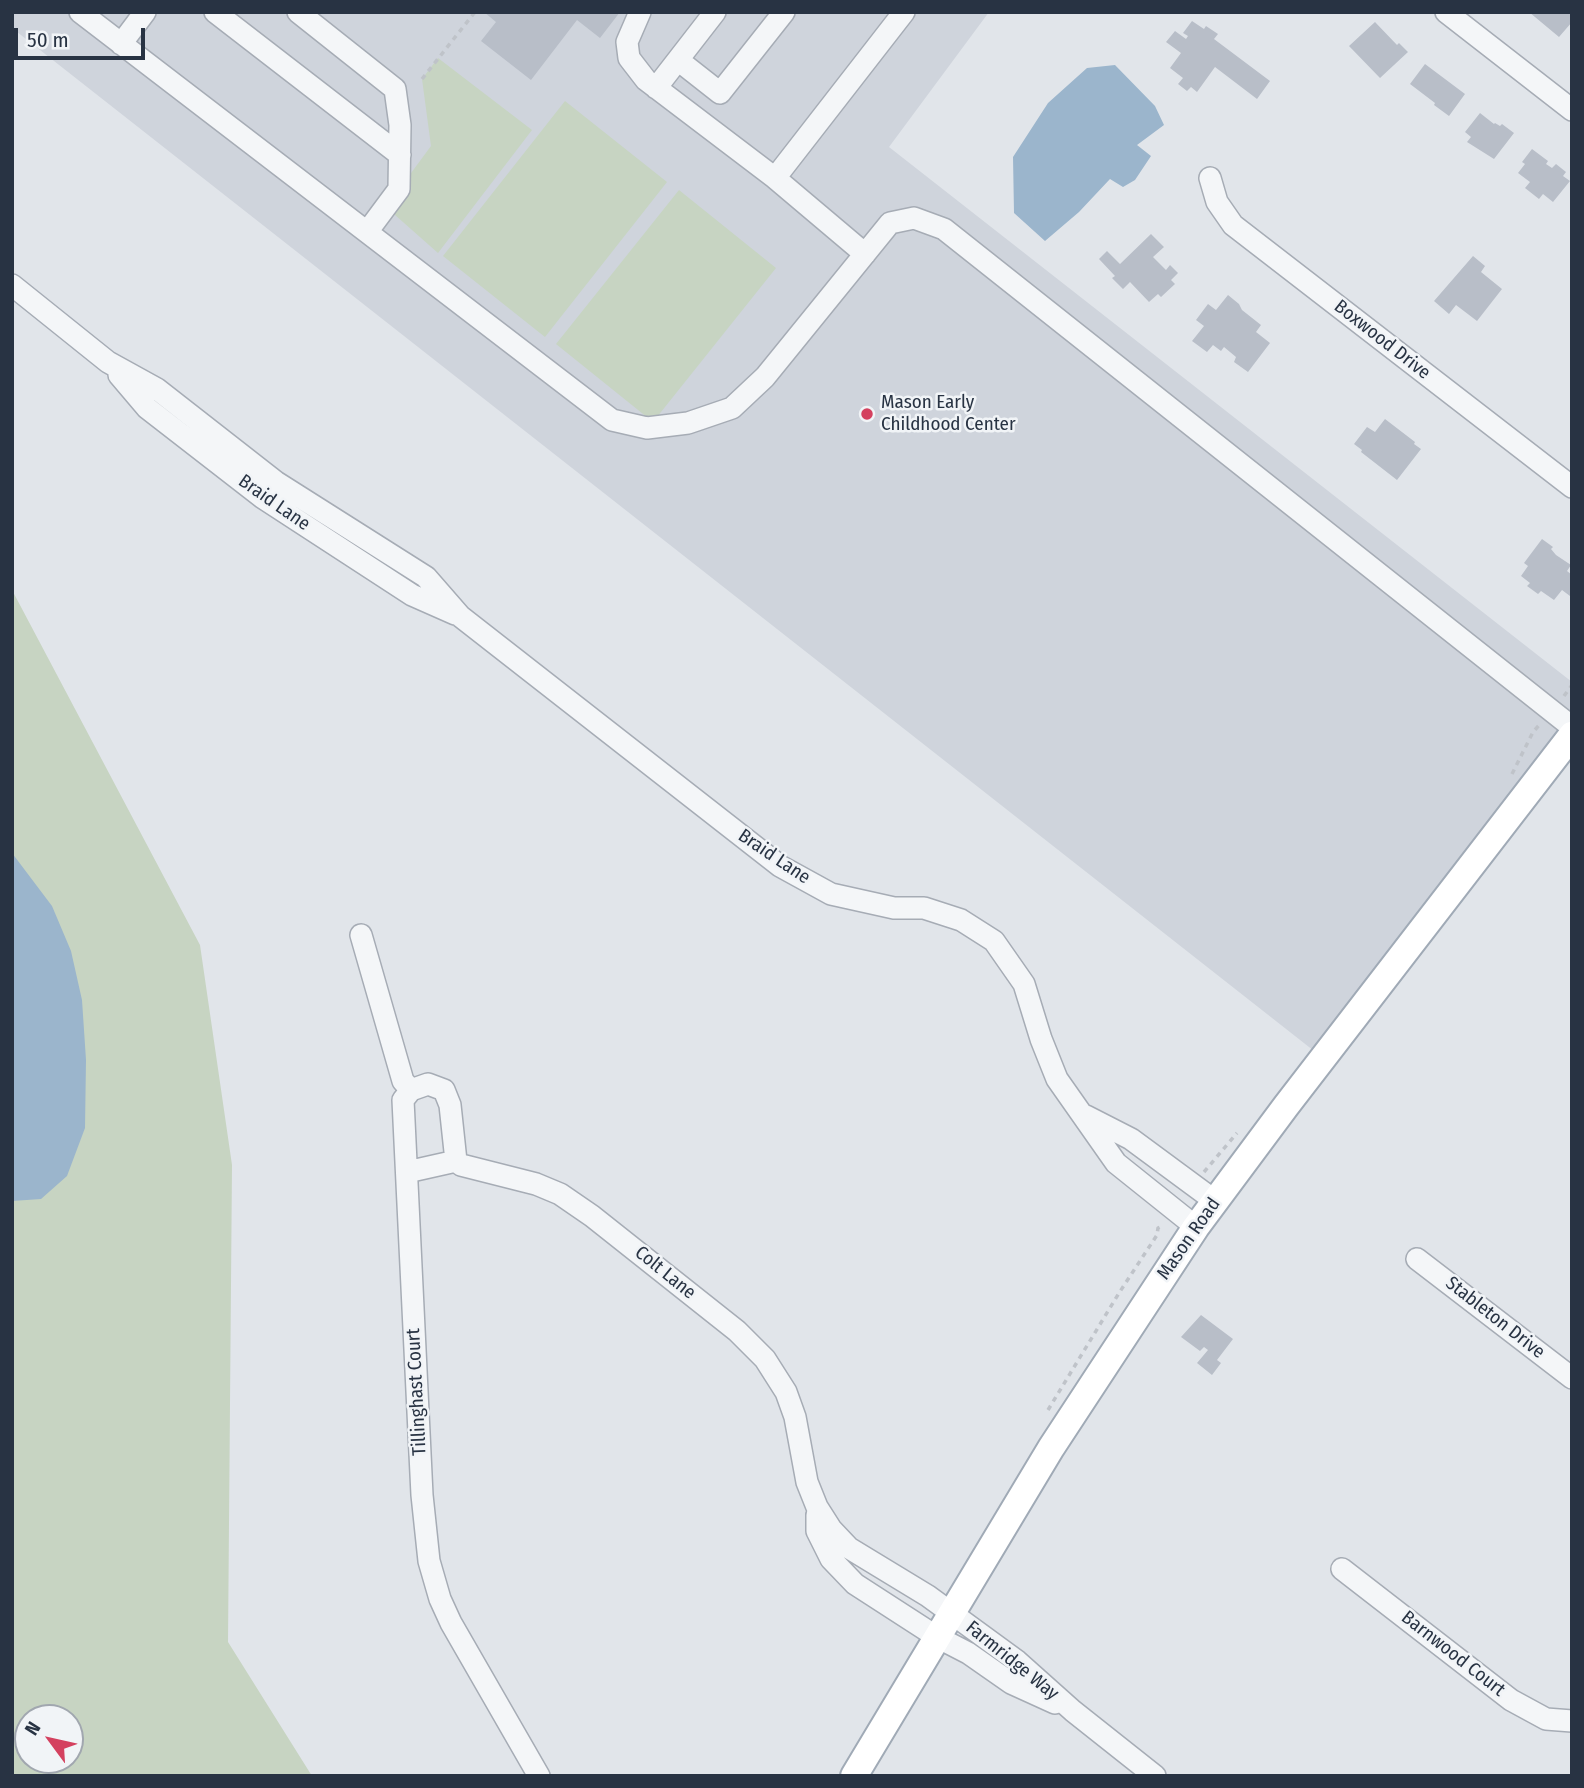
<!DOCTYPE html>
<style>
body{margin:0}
#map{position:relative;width:1584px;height:1788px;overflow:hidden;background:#e1e5ea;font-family:"Fira Sans Condensed",sans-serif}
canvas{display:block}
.frame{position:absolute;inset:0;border:14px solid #283343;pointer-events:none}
.north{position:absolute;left:14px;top:1704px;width:70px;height:70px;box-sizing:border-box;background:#f1f4f7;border:2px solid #a1a7af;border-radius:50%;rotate:303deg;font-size:19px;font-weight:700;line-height:28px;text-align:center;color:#283343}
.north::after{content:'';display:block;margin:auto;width:24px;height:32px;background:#d4415f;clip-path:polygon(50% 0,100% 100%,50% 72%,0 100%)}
.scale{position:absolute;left:14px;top:28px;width:131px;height:32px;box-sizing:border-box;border:4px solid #283343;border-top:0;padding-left:9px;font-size:21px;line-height:24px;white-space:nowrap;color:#283343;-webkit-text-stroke:5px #f1f4f7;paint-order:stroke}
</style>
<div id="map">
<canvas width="1584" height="1788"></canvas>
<div class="frame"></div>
<div class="north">N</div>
<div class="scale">50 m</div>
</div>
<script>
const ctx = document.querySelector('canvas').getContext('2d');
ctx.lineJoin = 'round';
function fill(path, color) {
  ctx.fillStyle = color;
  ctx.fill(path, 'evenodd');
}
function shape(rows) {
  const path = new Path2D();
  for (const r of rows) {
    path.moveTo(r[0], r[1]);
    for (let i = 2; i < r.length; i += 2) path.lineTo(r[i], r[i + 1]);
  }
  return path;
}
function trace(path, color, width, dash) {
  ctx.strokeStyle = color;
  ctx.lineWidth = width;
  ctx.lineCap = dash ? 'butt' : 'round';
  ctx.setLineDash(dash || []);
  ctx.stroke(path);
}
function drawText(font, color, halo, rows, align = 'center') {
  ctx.font = font + ' "Fira Sans Condensed",sans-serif';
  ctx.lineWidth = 5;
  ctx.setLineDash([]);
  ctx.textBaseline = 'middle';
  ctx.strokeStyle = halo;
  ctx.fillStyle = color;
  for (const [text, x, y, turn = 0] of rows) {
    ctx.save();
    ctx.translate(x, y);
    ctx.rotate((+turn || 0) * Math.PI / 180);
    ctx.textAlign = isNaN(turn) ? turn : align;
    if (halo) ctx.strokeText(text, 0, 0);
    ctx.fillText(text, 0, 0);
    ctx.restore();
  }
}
const built = shape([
 [12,12,989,12,889,147,1572,682,1572,735,1323,1058,12,28]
]);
const green = shape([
 [438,58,532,130,438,253,386,207,431,146,422,79],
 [565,101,667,182,545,337,443,256],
 [679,190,776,268,653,422,556,344],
 [12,590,200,945,232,1165,228,1642,312,1776,12,1776],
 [28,1718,70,1718,70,1760,28,1760]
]);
const water = shape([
 [1115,65,1155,106,1164,125,1137,145,1151,156,1135,180,1123,187,1110,179,1079,212,1045,241,1014,213,1013,157,1048,103,1087,68],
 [12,853,52,906,71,951,82,1000,86,1060,85,1128,67,1176,41,1199,12,1201]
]);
const building = shape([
 [484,12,620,12,600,38,577,20,531,80,481,41,496,22],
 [1529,12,1572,12,1572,22,1559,37],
 [1192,21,1204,29,1206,26,1218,34,1214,39,1270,81,1257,99,1215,67,1197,92,1191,87,1187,91,1178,84,1183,78,1170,68,1181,53,1166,42,1175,31,1186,39,1188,36,1183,33],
 [1375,22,1397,45,1399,43,1408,52,1380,78,1349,46],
 [1425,64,1465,94,1449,116,1434,105,1435,103,1410,84],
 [1480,113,1494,124,1495,123,1500,126,1502,124,1514,133,1494,159,1467,142,1471,137,1465,132],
 [1532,149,1548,161,1546,164,1552,168,1556,164,1566,172,1563,176,1570,181,1553,202,1543,194,1539,199,1525,188,1530,182,1518,173,1525,164,1522,162],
 [1151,234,1164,247,1153,257,1166,270,1170,265,1178,273,1171,280,1175,284,1161,297,1158,294,1149,302,1130,282,1123,289,1112,278,1115,276,1099,259,1107,251,1120,264],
 [1473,256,1485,266,1481,272,1502,289,1477,321,1456,305,1449,314,1434,301],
 [1228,295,1239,304,1242,310,1261,325,1256,332,1270,343,1248,372,1234,362,1236,357,1224,347,1221,351,1213,345,1207,352,1192,341,1204,326,1196,320,1208,304,1216,310],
 [1385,419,1415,442,1414,444,1421,449,1397,480,1361,452,1362,450,1354,444,1367,427,1375,432],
 [1542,539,1553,547,1551,549,1556,555,1571,565,1567,571,1572,575,1570,596,1562,590,1554,600,1541,591,1538,594,1527,586,1530,583,1521,576,1528,566,1524,563],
 [1201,1315,1233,1339,1217,1360,1221,1363,1212,1375,1197,1363,1208,1350,1204,1347,1200,1351,1181,1337]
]);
const path = shape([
 [422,79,475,12],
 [1564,696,1572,685],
 [1512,774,1533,732,1541,723],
 [1204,1172,1237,1133],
 [1048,1410,1119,1293,1157,1235,1158,1228,1164,1225]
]);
const minor = shape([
 [80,12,612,420,647,428,688,423,732,408,765,377,890,223,914,218,944,229,1572,727],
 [215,12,400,155],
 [298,12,395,89,400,125,399,189,367,232],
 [640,12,627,42,629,58,646,80,775,178,865,254],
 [1446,12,1572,110],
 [121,44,145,12],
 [678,60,720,93,784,12],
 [656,88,715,12],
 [775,178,904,12],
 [1210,178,1217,202,1233,225,1572,487],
 [12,285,108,362,157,389,276,482,426,577,460,616,780,866,831,894,894,908,924,908,961,920,994,941,1024,984,1041,1039,1057,1079,1116,1163,1196,1227],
 [119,375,147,408,263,498,412,595,455,614],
 [361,935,403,1081,411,1090],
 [1086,1116,1131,1139,1215,1201],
 [456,1161,450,1105,444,1090,428,1084,411,1090,403,1100,422,1495,429,1561,440,1599,451,1623,539,1776],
 [407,1172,456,1161,461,1165,536,1184,560,1194,592,1216,737,1331,765,1359,786,1392,795,1417,807,1482,817,1507,831,1529,849,1548,928,1596,1017,1661,1073,1711,1155,1776],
 [1417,1259,1572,1378],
 [817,1515,817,1531,831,1559,855,1584,937,1637,968,1653,1011,1683,1055,1703],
 [1342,1569,1511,1700,1546,1719,1572,1721]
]);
const major = shape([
 [854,1776,1051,1448,1196,1227,1286,1106,1572,735]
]);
const markers = [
 [867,414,7,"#d4415f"]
];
const streetNames = [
 ["Boxwood Drive",1382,340,38],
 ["Braid Lane",274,503,35],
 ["Braid Lane",774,857,34],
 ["Mason Road",1189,1239,-55],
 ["Colt Lane",665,1273,39],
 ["Stableton Drive",1495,1318,38],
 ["Tillinghast Court",417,1392,-93],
 ["Barnwood Court",1453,1654,38],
 ["Farmridge Way",1012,1661,39]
];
const poiNames = [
 ["Mason Early",881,403],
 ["Childhood Center",881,425]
];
fill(built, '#cfd4dc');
fill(green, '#c7d4c2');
fill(water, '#9bb5cc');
fill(building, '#b8bec8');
trace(minor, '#a6acb5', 24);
trace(major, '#a0aab6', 30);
trace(path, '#bfc3c9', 3.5, [5, 5]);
trace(minor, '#f4f6f8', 21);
trace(major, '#fff', 26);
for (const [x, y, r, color] of markers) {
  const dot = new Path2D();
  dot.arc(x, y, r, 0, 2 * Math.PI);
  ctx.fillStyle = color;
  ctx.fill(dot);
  trace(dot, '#f1f4f7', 2.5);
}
drawText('19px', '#283343', '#f1f4f7', streetNames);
drawText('19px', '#283343', '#f1f4f7', poiNames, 'left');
</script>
